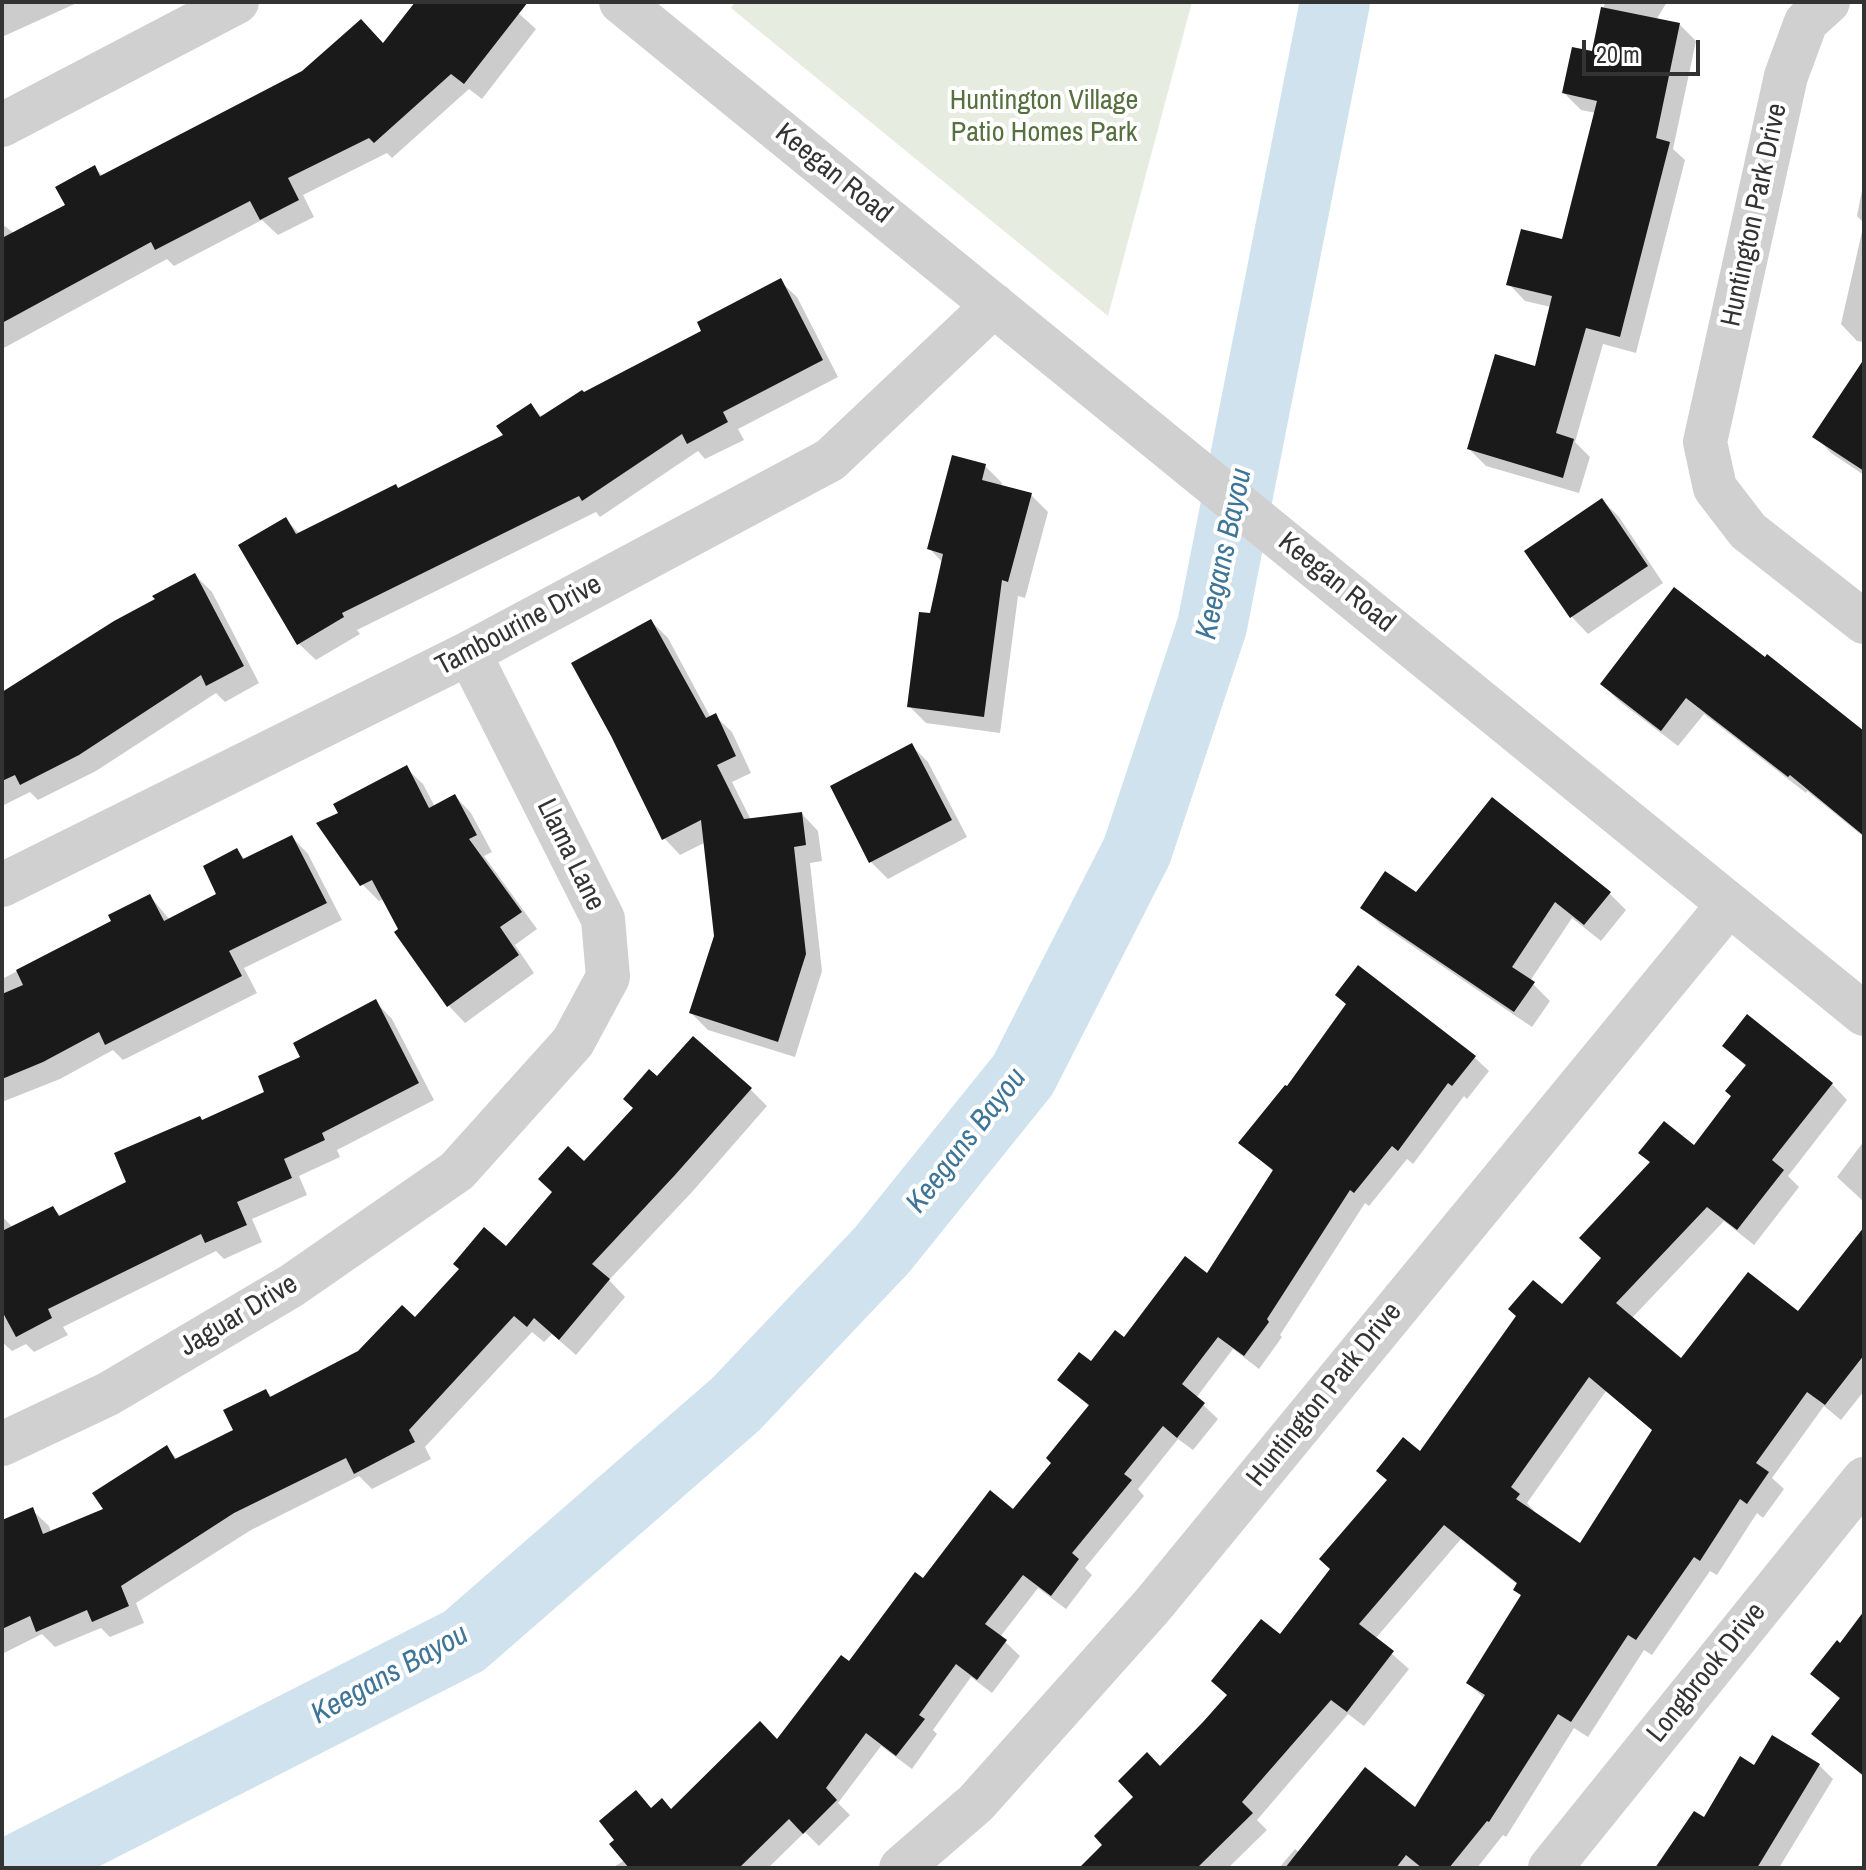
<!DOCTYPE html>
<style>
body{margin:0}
#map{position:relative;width:1866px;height:1870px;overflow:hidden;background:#fff;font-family:"Archivo Narrow",sans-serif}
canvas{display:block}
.frame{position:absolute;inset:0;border:4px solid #333;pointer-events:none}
.scale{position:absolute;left:1582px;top:40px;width:118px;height:36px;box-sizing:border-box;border:4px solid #333;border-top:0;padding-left:10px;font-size:24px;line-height:28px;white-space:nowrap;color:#333;-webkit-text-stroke:6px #fff;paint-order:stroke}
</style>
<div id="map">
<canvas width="1866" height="1870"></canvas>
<div class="frame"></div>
<div class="scale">20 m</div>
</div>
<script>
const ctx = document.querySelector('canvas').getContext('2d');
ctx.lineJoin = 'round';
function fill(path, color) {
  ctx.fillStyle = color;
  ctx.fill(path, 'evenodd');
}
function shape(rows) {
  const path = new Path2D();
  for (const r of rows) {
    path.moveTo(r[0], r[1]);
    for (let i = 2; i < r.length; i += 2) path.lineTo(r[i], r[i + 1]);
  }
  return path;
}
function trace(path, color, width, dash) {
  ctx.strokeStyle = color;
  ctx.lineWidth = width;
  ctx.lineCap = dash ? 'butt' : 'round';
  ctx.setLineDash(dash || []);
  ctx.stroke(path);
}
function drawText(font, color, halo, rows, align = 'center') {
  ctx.font = font + ' "Archivo Narrow",sans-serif';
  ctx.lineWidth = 8;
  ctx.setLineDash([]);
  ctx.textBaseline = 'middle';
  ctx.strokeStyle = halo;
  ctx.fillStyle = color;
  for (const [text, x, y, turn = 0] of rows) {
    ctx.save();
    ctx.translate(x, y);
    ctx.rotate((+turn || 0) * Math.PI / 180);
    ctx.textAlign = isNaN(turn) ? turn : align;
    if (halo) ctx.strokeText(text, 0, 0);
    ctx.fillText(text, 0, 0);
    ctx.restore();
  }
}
const green = shape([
 [735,2,1192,2,1108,316,731,8]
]);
const shadow = shape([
 [2,2,79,2,2,37],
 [417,2,506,2,536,29,482,99,469,89,392,158,387,153,303,195,314,217,278,235,262,220,174,266,167,259,2,349,2,224,15,234,68,206,95,168,103,176,384,45],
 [1605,2,1667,2,1656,20,1680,25,1696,41,1673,149,1685,160,1636,353,1603,344,1575,442,1590,457,1579,493,1486,466,1469,449,1537,369,1551,307,1525,301,1509,284,1563,242,1596,113,1581,110,1564,93,1593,53],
 [1864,180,1864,342,1857,341,1841,324,1864,223,1857,216],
 [780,281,797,297,838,377,738,429,744,440,705,459,698,451,600,517,596,512,357,630,360,634,316,660,299,644,286,520,300,534,399,490,506,436,531,406,543,418,704,332],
 [1864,362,1864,475,1831,453,1815,436],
 [985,466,1002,483,1001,487,1031,495,1048,512,1025,598,1018,596,1000,733,926,723,909,706,943,563,929,548],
 [1602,500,1619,517,1663,583,1588,634,1572,617,1527,551],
 [195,575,212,592,259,683,225,702,216,693,96,771,38,800,30,792,2,806,2,694],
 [1674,590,1864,734,1864,837,1807,791,1806,793,1704,714,1678,746,1619,701,1602,684],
 [651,621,668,638,711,718,715,716,732,732,751,773,732,782,751,820,802,814,818,831,822,861,810,863,822,971,795,1057,708,1030,691,1013,716,936,706,842,680,855,664,838],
 [911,745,928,762,967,837,888,879,871,862,833,787],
 [406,768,423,784,435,807,455,796,471,813,492,852,484,856,537,929,515,945,534,973,465,1023,449,1006,396,933,400,930,384,899,379,901,362,884,340,814],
 [292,837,308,854,342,920,244,968,257,993,123,1060,113,1050,60,1079,2,1102,2,979,113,922,150,896,170,920,219,895,237,851,246,860],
 [1609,893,1626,910,1601,941,1572,918,1530,981,1550,1001,1532,1027,1380,924,1363,908],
 [376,1002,392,1019,434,1100,337,1150,340,1157,299,1176,307,1195,252,1219,262,1242,224,1259,216,1251,63,1327,68,1335,34,1352,26,1344,12,1351,2,1342,2,1216,13,1228,53,1208,62,1217,129,1183,203,1121,267,1093,303,1058],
 [1725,1046,1832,1084,1847,1100,1788,1176,1799,1187,1754,1245,1724,1221,1631,1319,1681,1361,1798,1313,1864,1231,1864,1391,1841,1420,1824,1406,1772,1478,1784,1489,1763,1518,1757,1513,1717,1575,1710,1571,1652,1655,1644,1650,1588,1737,1574,1728,1506,1837,1503,1835,1477,1868,1279,1868,1295,1849,1299,1852,1416,1810,1485,1699,1468,1683,1522,1597,1515,1589,1518,1585,1461,1539,1375,1639,1409,1669,1364,1726,1348,1714,1257,1820,1267,1830,1228,1868,1082,1868,1105,1845,1160,1769,1205,1724,1281,1637,1421,1454,1562,1307,1603,1259,1651,1164,1641,1153,1695,1148,1733,1097,1747,1067],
 [1606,1391,1654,1431,1580,1546,1533,1513,1534,1511,1527,1503],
 [1474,1057,1489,1071,1467,1099,1464,1096,1413,1164,1407,1159,1369,1206,1365,1203,1280,1335,1282,1337,1259,1369,1233,1349,1196,1398,1218,1419,1193,1450,1178,1439,1138,1489,1144,1496,1085,1568,1092,1575,1066,1609,1038,1588,1000,1637,1020,1656,992,1693,971,1677,933,1730,937,1734,912,1769,881,1746,838,1803,850,1815,819,1846,805,1832,768,1868,612,1868,625,1860,652,1810,672,1811,778,1741,924,1581,1014,1511,1053,1463,1090,1407,1060,1380,1091,1364,1207,1276,1274,1172,1241,1143],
 [657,1079,750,1089,767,1106,692,1192,609,1280,625,1297,576,1355,552,1334,544,1342,532,1332,425,1447,431,1459,372,1489,359,1476,251,1530,136,1603,144,1623,110,1637,101,1628,55,1647,42,1634,2,1654,2,1522,32,1510,49,1526,51,1533,105,1510,167,1448,178,1460,236,1431,266,1391,273,1398,359,1353,415,1319,506,1248,635,1108],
 [1864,1141,1864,1202,1837,1177],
 [1864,1614,1864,1777,1814,1734,1841,1700,1812,1674,1841,1645],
 [1819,1765,1833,1779,1779,1868,1657,1868,1755,1768]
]);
const stream = shape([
 [28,1864,32,1868]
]);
const river = shape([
 [19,1868,464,1641,736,1404,882,1250,1023,1075,1137,851,1212,626,1335,2]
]);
const building = shape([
 [415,2,528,2,464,84,451,74,374,143,369,138,288,178,299,200,260,220,250,201,155,250,151,242,2,323,2,238,65,205,55,187,95,165,100,176,302,71,361,19,383,43],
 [1601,7,1680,23,1656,138,1670,142,1620,337,1586,328,1556,433,1574,439,1563,478,1467,449,1495,354,1535,366,1552,296,1506,285,1521,229,1562,239,1597,101,1562,93,1572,47,1592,51],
 [781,278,823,360,723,412,728,422,687,444,682,434,582,501,579,496,342,613,344,617,297,645,238,545,286,517,296,534,396,484,398,488,503,435,496,426,531,403,540,417,582,390,584,392,701,331,697,322],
 [1864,359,1864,471,1812,437],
 [952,455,986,464,982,480,1032,493,1008,582,1002,580,984,717,907,707,919,612,930,613,943,554,927,549],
 [1602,498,1648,566,1570,618,1524,551],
 [195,573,244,666,206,686,201,675,79,755,20,785,15,775,2,781,2,692,114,621,155,599,152,596],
 [1674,587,1765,657,1767,654,1864,731,1864,836,1790,775,1788,777,1686,698,1661,731,1600,684],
 [651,619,706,718,716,713,736,756,717,765,744,819,802,812,806,845,794,847,806,954,778,1042,689,1013,714,936,701,820,662,840,611,736,571,663],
 [912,743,952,820,869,863,830,786],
 [407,765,429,808,455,794,477,835,469,839,522,912,500,927,519,955,447,1007,394,932,398,929,372,880,360,886,316,823,338,813,333,804],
 [1492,797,1611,892,1584,925,1555,902,1512,967,1535,982,1514,1012,1360,908,1385,871,1416,892],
 [292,835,327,903,229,951,242,976,105,1045,99,1032,43,1062,2,1079,2,994,23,985,16,970,111,921,108,915,150,894,164,921,216,894,203,866,237,848,243,859],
 [1358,965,1476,1056,1452,1086,1448,1083,1398,1151,1392,1146,1354,1193,1350,1190,1267,1319,1269,1322,1244,1356,1218,1337,1182,1384,1205,1403,1177,1438,1163,1426,1124,1474,1132,1480,1072,1553,1079,1559,1051,1596,1023,1575,985,1624,1007,1640,977,1680,956,1664,919,1715,925,1719,896,1756,866,1733,826,1788,837,1800,803,1834,789,1819,739,1868,629,1868,609,1844,614,1840,599,1821,636,1790,651,1808,662,1798,671,1809,760,1721,777,1739,841,1655,849,1661,915,1572,923,1578,990,1490,1013,1509,1051,1463,1046,1458,1089,1405,1057,1380,1079,1352,1091,1361,1115,1330,1124,1337,1185,1256,1207,1273,1273,1170,1238,1143,1285,1085,1287,1086,1346,1004,1335,995],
 [376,999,419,1083,322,1133,325,1140,284,1159,292,1178,237,1202,247,1225,205,1243,201,1234,48,1309,52,1318,16,1337,2,1311,2,1231,53,1206,59,1216,126,1182,114,1153,200,1116,202,1120,264,1092,258,1076,300,1057,293,1043],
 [1747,1014,1833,1083,1772,1160,1784,1170,1737,1230,1707,1207,1616,1303,1681,1358,1748,1272,1798,1311,1864,1227,1864,1355,1825,1405,1807,1392,1756,1463,1769,1472,1747,1504,1740,1499,1700,1561,1694,1557,1636,1640,1628,1635,1571,1722,1558,1714,1489,1822,1487,1821,1449,1868,1422,1868,1406,1855,1396,1868,1285,1868,1365,1767,1415,1807,1485,1695,1466,1683,1521,1595,1513,1590,1517,1583,1444,1525,1359,1624,1394,1651,1347,1712,1331,1700,1242,1802,1253,1813,1197,1868,1079,1868,1102,1845,1094,1836,1133,1797,1118,1781,1147,1752,1160,1766,1203,1722,1227,1695,1211,1681,1261,1619,1280,1634,1330,1569,1319,1559,1387,1480,1376,1471,1403,1437,1420,1451,1516,1316,1508,1309,1533,1280,1562,1304,1601,1258,1579,1238,1650,1162,1638,1153,1664,1121,1694,1145,1731,1096,1725,1091,1746,1065,1722,1046],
 [1589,1377,1652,1430,1580,1543,1516,1499,1520,1494,1511,1487],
 [693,1036,752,1088,675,1175,592,1264,610,1279,559,1340,534,1318,527,1327,514,1316,409,1430,415,1442,354,1474,346,1458,234,1513,121,1586,129,1606,92,1622,87,1610,36,1632,30,1616,2,1629,2,1520,33,1507,43,1534,103,1509,92,1493,167,1445,175,1459,233,1430,223,1410,266,1389,270,1397,358,1351,402,1305,415,1317,459,1269,453,1264,484,1227,506,1246,552,1192,538,1179,568,1146,584,1161,633,1108,623,1099,649,1069,657,1076],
 [1864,1611,1864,1776,1811,1734,1840,1698,1810,1674,1837,1640,1840,1643],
 [1772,1735,1820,1764,1757,1868,1655,1868,1694,1811,1704,1817,1740,1756,1754,1765]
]);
const minor = shape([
 [621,2,1864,1014],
 [1828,2,1806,22,1786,76,1705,442,1715,488,1748,531,1864,622],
 [2,125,237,2],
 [2,885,469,653,830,460,994,305],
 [2,1444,108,1394,291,1286,457,1171,573,1042,608,977,603,919,469,653],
 [901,1868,976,1803,1152,1606,1729,904],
 [1550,1868,1864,1479]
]);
const parkNames = [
 ["Huntington Village",1044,101],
 ["Patio Homes Park",1044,133]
];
const streetNames = [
 ["Keegan Road",833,174,39],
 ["Huntington Park Drive",1755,215,-78],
 ["Keegan Road",1336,583,39],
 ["Tambourine Drive",519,626,-28],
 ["Llama Lane",570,855,64],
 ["Jaguar Drive",239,1316,-31],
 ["Huntington Park Drive",1325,1395,-51],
 ["Longbrook Drive",1707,1673,-51]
];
const waterNames = [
 ["Keegans Bayou",1225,554,-78],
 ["Keegans Bayou",967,1141,-52],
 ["Keegans Bayou",390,1675,-29]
];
fill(green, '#e6ecdf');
fill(shadow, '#0003');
trace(stream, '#cfe2ee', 12);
trace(river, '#cfe2ee', 70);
fill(building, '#1a1a1a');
trace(minor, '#d0d0d0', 44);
drawText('28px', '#56703f', '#fff', parkNames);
drawText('28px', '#333', '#fff', streetNames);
drawText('italic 30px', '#3f7597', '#fff', waterNames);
</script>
